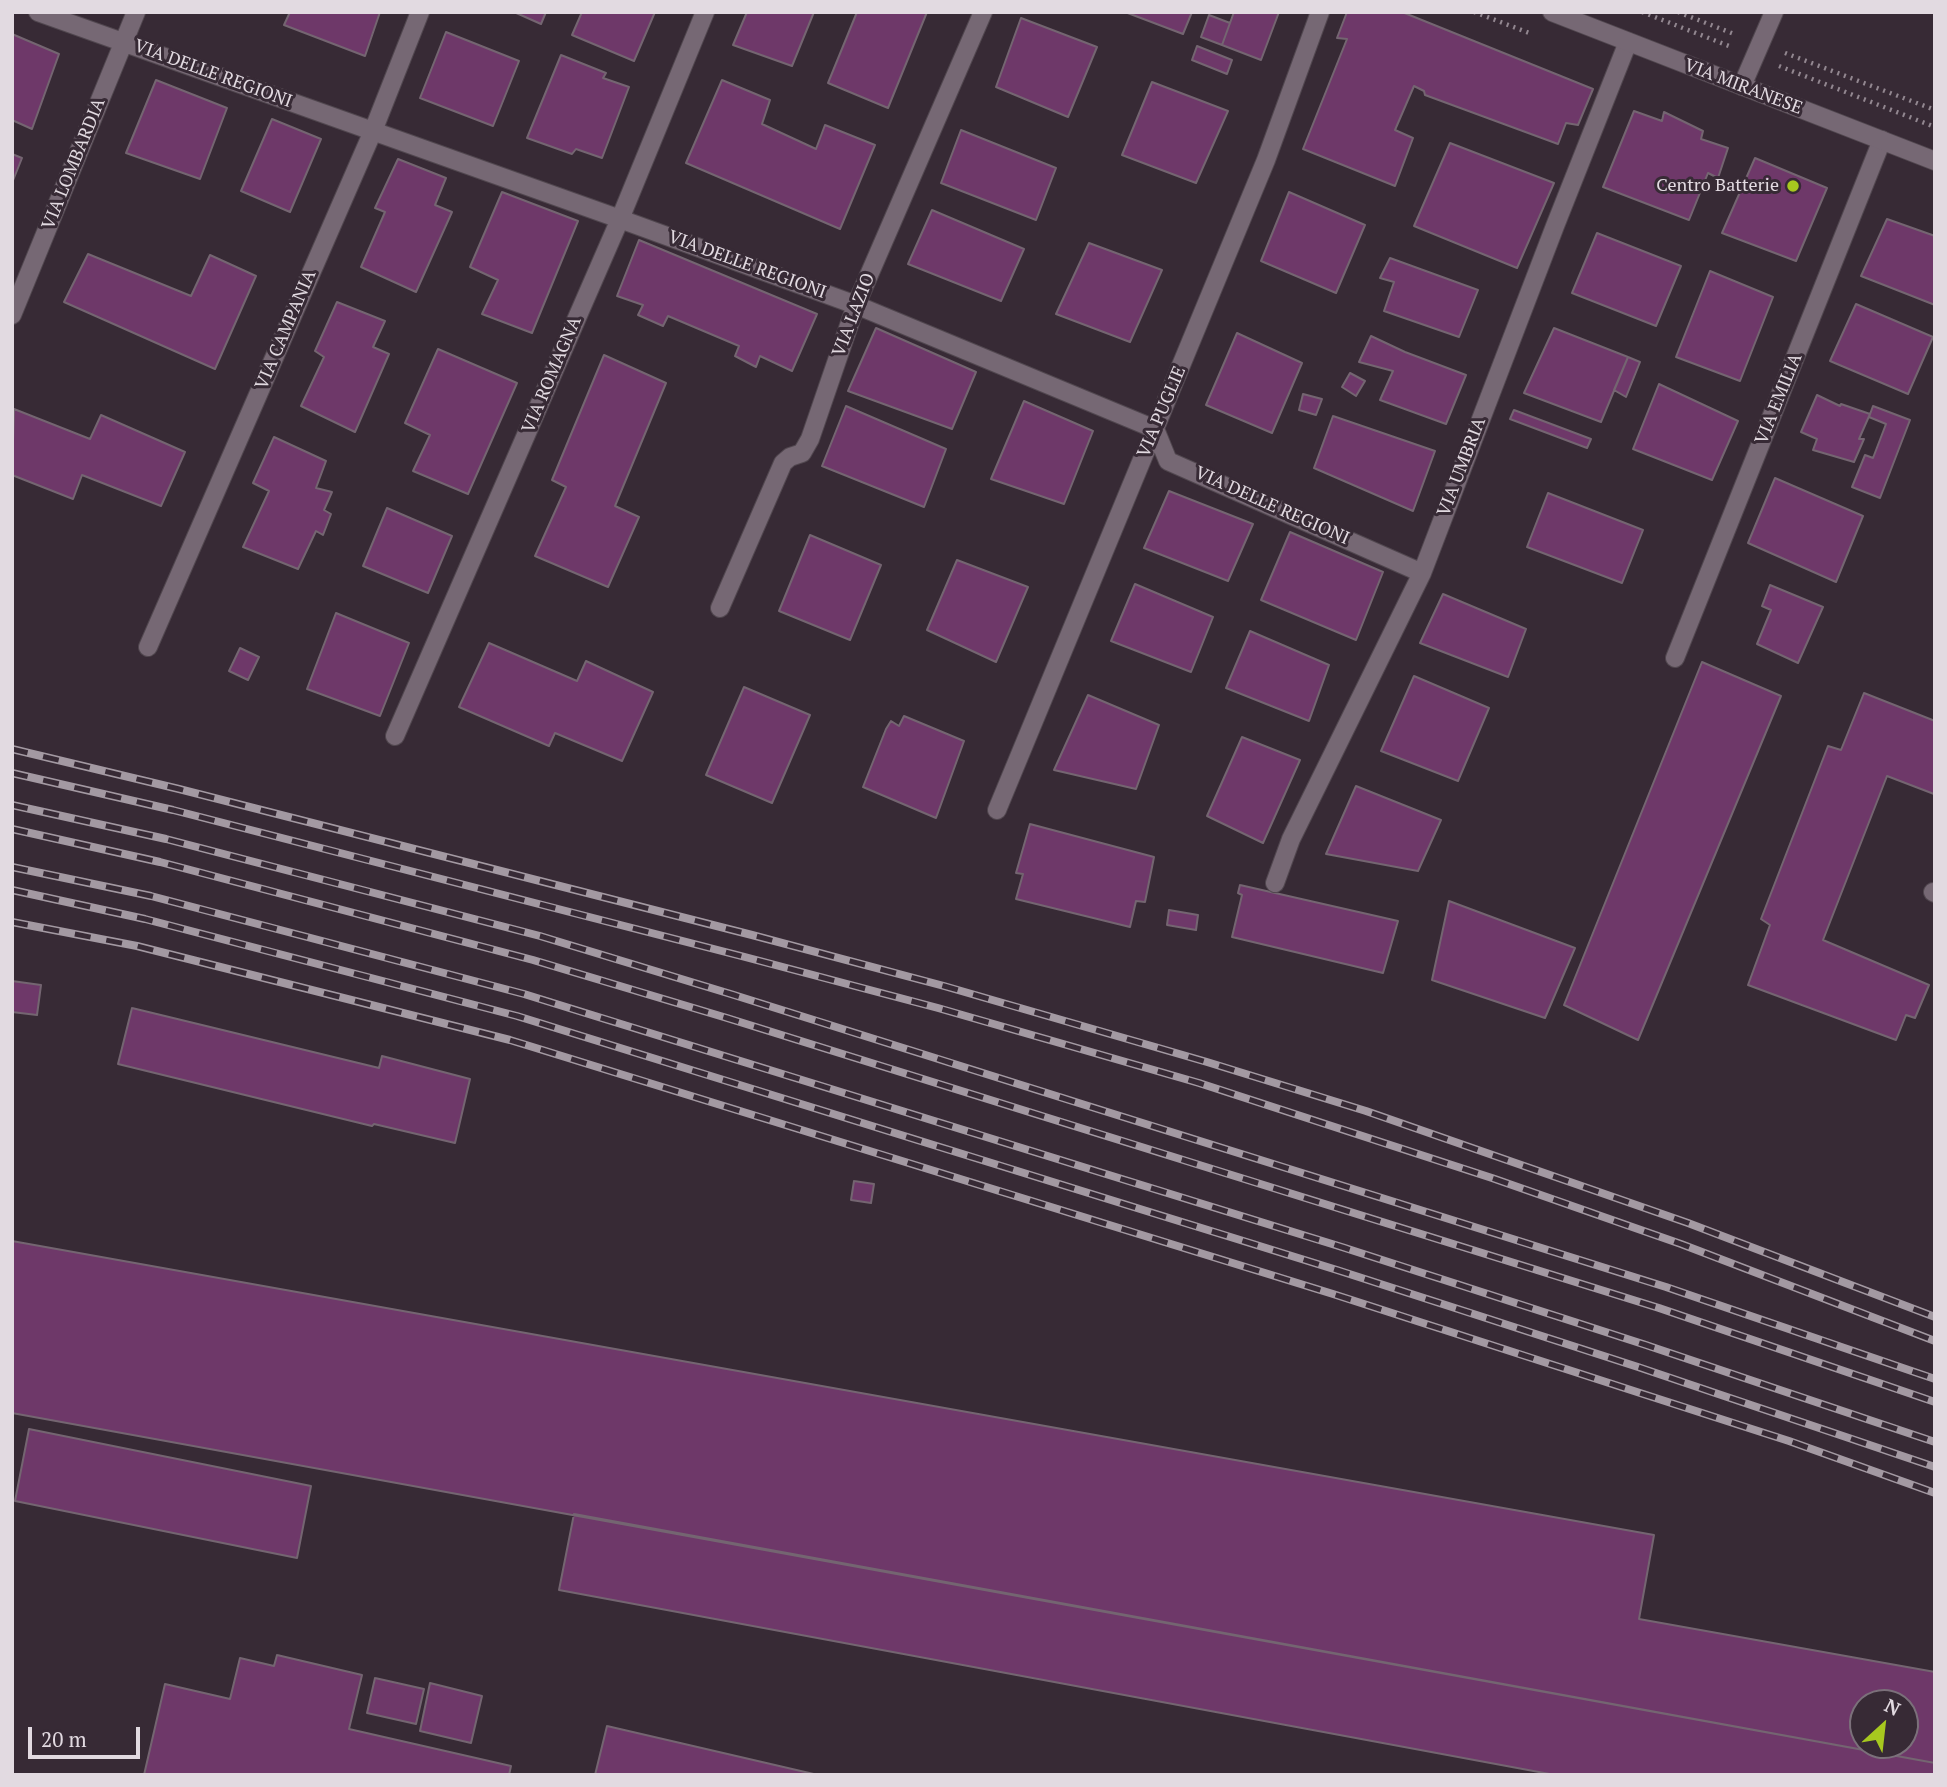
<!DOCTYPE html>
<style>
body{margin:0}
#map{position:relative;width:1947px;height:1787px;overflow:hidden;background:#372a35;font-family:"PT Serif",serif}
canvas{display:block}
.frame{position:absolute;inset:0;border:14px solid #e2dae1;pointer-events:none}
.north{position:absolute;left:1849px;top:1689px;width:70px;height:70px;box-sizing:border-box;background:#372a35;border:2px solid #7b707a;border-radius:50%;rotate:27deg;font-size:19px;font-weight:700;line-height:28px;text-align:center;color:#e2dae1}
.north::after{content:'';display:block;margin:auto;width:24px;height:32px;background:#a7c81f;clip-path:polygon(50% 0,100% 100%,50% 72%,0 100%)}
.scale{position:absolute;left:28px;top:1727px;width:112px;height:32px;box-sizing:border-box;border:4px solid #e2dae1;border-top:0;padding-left:9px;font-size:21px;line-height:24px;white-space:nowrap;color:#e2dae1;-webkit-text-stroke:5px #372a35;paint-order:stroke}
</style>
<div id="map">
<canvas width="1947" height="1787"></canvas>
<div class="frame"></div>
<div class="north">N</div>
<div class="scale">20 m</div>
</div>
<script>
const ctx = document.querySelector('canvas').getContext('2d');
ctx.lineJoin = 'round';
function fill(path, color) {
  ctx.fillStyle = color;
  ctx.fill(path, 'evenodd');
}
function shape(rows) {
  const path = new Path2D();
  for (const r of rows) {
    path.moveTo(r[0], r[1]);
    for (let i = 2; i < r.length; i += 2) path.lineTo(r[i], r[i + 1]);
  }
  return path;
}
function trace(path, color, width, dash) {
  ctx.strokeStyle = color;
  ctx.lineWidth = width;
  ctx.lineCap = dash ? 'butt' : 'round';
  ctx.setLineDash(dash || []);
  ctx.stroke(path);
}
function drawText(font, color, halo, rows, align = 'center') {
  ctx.font = font + ' "PT Serif",serif';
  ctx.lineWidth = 6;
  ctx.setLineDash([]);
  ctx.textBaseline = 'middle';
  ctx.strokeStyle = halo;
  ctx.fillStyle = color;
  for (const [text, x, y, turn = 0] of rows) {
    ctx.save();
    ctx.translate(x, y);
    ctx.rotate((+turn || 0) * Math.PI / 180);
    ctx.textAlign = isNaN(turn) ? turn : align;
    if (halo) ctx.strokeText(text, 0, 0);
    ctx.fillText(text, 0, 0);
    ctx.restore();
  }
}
const building = shape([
 [290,12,380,12,365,56,284,25,290,12],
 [514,12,546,12,541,24,514,12],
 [582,12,655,12,634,61,572,35,582,12],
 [747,12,814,12,792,66,733,45,747,12],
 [857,12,927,12,888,108,828,83,857,12],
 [1125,12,1192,12,1183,34,1125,12],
 [1234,12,1279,12,1261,60,1222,45,1234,12],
 [1347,12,1402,12,1593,89,1578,125,1566,123,1558,144,1425,95,1424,91,1414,86,1395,130,1413,138,1395,186,1303,149,1347,39,1337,38,1347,12],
 [1209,15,1230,23,1222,45,1201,37,1209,15],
 [1021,18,1097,47,1068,117,996,87,1021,18],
 [446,32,519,61,493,126,420,98,446,32],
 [12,34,59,54,32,129,12,120,12,34],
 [1197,46,1232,60,1227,74,1192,60,1197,46],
 [561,55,606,73,603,78,629,87,602,158,576,149,572,154,527,138,561,55],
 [156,80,227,108,200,179,126,153,156,80],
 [722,80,770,100,762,124,816,149,825,125,875,145,840,229,686,163,722,80],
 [1152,82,1228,111,1196,183,1122,155,1152,82],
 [1634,111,1662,121,1664,112,1703,131,1701,139,1728,148,1718,178,1708,173,1689,220,1603,187,1634,111],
 [272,119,321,139,290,212,241,191,272,119],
 [961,130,1056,168,1036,220,941,183,961,130],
 [1450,143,1554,183,1517,268,1414,226,1450,143],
 [12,154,22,158,12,183,12,154],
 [1755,158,1827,188,1796,261,1722,233,1755,158],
 [398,159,446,178,435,205,452,212,416,292,361,267,385,212,375,208,398,159],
 [502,192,578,221,532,333,482,314,498,280,470,267,502,192],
 [1289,192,1365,225,1336,293,1261,261,1289,192],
 [932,210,1024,249,1001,301,908,264,932,210],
 [1887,219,1935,236,1935,305,1861,276,1887,219],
 [1597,233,1681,266,1656,326,1572,293,1597,233],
 [639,240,817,314,792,371,760,356,756,367,735,356,739,346,668,316,663,326,638,315,643,305,617,296,639,240],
 [1089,243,1162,270,1130,342,1056,314,1089,243],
 [88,254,191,296,210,255,256,276,215,369,64,302,88,254],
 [1390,258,1478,290,1459,337,1384,311,1394,282,1380,278,1390,258],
 [1710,271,1773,297,1740,381,1676,357,1710,271],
 [337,302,385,321,373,347,389,354,355,432,301,406,324,357,315,351,337,302],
 [1856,304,1933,337,1908,394,1830,361,1856,304],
 [876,328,976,372,952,429,848,391,876,328],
 [1554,328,1628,357,1601,422,1524,393,1554,328],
 [1237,333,1302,363,1272,433,1206,405,1237,333],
 [1371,336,1405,352,1466,375,1446,424,1380,400,1393,371,1359,362,1371,336],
 [438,349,517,383,468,494,413,471,430,435,405,423,438,349],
 [604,355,666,383,615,506,639,517,608,587,535,556,566,487,552,480,604,355],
 [1628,357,1640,362,1626,397,1614,390,1628,357],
 [1350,373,1365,381,1356,396,1342,387,1350,373],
 [1659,384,1738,421,1712,480,1633,449,1659,384],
 [1303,394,1322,399,1316,415,1299,410,1303,394],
 [1817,395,1840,406,1841,404,1870,414,1859,439,1864,439,1854,462,1813,450,1817,439,1801,432,1817,395],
 [1024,401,1093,431,1064,504,991,479,1024,401],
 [846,406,946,449,924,507,822,466,846,406],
 [1873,406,1910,420,1880,498,1852,487,1865,455,1873,458,1886,424,1869,417,1873,406],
 [14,409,90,439,101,415,185,452,161,506,82,475,73,499,12,475,14,409],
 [1514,410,1591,439,1587,448,1510,419,1514,410],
 [1333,416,1435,451,1413,511,1314,468,1333,416],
 [274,437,326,461,316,488,332,492,324,510,331,514,323,535,316,531,298,569,243,547,269,491,253,483,274,437],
 [1775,478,1863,516,1836,582,1748,543,1775,478],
 [1169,491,1253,524,1228,581,1144,548,1169,491],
 [1548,493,1643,530,1622,583,1527,547,1548,493],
 [387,508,452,536,428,593,363,566,387,508],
 [1290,532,1383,572,1356,640,1261,600,1290,532],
 [810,535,881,565,850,640,779,611,810,535],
 [957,560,1028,587,996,662,927,630,957,560],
 [1135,584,1213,617,1191,672,1111,641,1135,584],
 [1770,585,1823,607,1798,663,1757,644,1771,610,1762,606,1770,585],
 [1443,594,1526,629,1508,677,1420,643,1443,594],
 [336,613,409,643,380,716,307,689,336,613],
 [1250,631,1329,665,1309,721,1226,688,1250,631],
 [489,643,577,681,586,661,653,692,622,761,555,733,549,746,459,707,489,643],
 [240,648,259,657,248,680,229,671,240,648],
 [1702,662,1781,696,1638,1040,1564,1005,1702,662],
 [1414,676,1489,708,1458,781,1381,751,1414,676],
 [744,687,810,715,772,803,706,775,744,687],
 [1864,693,1935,721,1934,794,1887,776,1823,940,1929,985,1915,1018,1906,1015,1896,1040,1748,985,1770,925,1761,919,1828,746,1841,750,1864,693],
 [1088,695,1159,725,1136,789,1054,770,1088,695],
 [904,716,964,741,936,818,863,787,886,729,891,721,899,726,904,716],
 [1242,737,1300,760,1263,843,1207,816,1242,737],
 [1356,786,1441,820,1418,871,1326,854,1356,786],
 [1030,824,1154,857,1145,902,1136,901,1130,927,1016,899,1023,874,1016,873,1030,824],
 [1240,885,1398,921,1383,973,1232,937,1242,895,1238,893,1240,885],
 [1449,901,1575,948,1545,1018,1432,980,1449,901],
 [1169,910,1198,915,1196,930,1167,925,1169,910],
 [12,981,41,985,37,1015,12,1012,12,981],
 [132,1008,379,1068,382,1056,470,1079,455,1143,374,1124,372,1126,118,1064,132,1008],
 [854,1181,874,1184,871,1203,851,1200,854,1181],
 [12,1241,1654,1535,1639,1619,1935,1672,1935,1763,12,1413,12,1241],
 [1863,1703,1905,1703,1905,1745,1863,1745,1863,1703],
 [29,1429,311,1486,297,1558,15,1501,29,1429],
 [574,1514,1935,1763,1935,1775,1555,1775,559,1590,574,1514],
 [277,1655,362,1675,349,1729,511,1766,509,1775,144,1775,165,1684,230,1699,240,1658,274,1666,277,1655],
 [375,1678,424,1689,416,1724,367,1713,375,1678],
 [430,1683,482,1696,471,1743,420,1731,430,1683],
 [607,1726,818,1775,595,1775,607,1726]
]);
const path = shape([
 [1474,12,1532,34],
 [1642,12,1729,46],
 [1678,12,1734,34],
 [1785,53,1935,110],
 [1779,66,1935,127]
]);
const street = shape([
 [38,12,620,219,856,305,1155,429,1168,461,1422,573],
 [1742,86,1774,12],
 [12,315,136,12],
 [720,608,783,463,790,457,802,453,810,439,856,305,983,12],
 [148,647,373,131,420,12],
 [1675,658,1882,140],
 [395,736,620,219,705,12],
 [997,810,1266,160,1320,12],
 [1275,883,1291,839,1422,573,1555,226,1628,42],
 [1933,892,1935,893]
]);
const secondary = shape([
 [1552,12,1935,161]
]);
const rail = shape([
 [12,749,179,789,752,935,944,986,1207,1062,1366,1111,1688,1223,1935,1317],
 [12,773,173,810,745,957,938,1008,1199,1083,1492,1178,1681,1244,1935,1341],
 [12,805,166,839,540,936,734,995,1666,1287,1935,1379],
 [12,829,160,862,533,960,727,1018,1659,1308,1935,1402],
 [12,867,151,896,524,994,1345,1248,1646,1345,1935,1442],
 [12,890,145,919,517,1016,1337,1270,1638,1367,1935,1467],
 [12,922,137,946,510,1040,1333,1294,1789,1441,1935,1493]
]);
const markers = [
 [1793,186,7,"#a7c81f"]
];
const streetNames = [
 ["VIA DELLE REGIONI",213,74,20],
 ["VIA MIRANESE",1743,87,21],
 ["VIA LOMBARDIA",74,164,-68],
 ["VIA DELLE REGIONI",747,265,20],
 ["VIA LAZIO",854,315,-69],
 ["VIA CAMPANIA",286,330,-67],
 ["VIA ROMAGNA",552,375,-67],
 ["VIA EMILIA",1779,399,-68],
 ["VIA PUGLIE",1162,412,-67],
 ["VIA UMBRIA",1462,467,-69],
 ["VIA DELLE REGIONI",1272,506,24]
];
const poiNames = [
 ["Centro Batterie",1779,186]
];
fill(building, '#6e3869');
trace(building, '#746571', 2);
trace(street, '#51474f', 20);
trace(secondary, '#51474f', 20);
trace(path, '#928790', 4.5, [2, 5]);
trace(street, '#766874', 18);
trace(secondary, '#766874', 18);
trace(rail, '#a399a2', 8);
trace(rail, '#372a35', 5, [16]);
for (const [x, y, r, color] of markers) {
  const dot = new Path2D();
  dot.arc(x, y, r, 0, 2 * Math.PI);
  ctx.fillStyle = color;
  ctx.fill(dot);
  trace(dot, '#372a35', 2.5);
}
drawText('18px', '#e2dae1', '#372a35', streetNames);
drawText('18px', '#e2dae1', '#372a35', poiNames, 'right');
</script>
